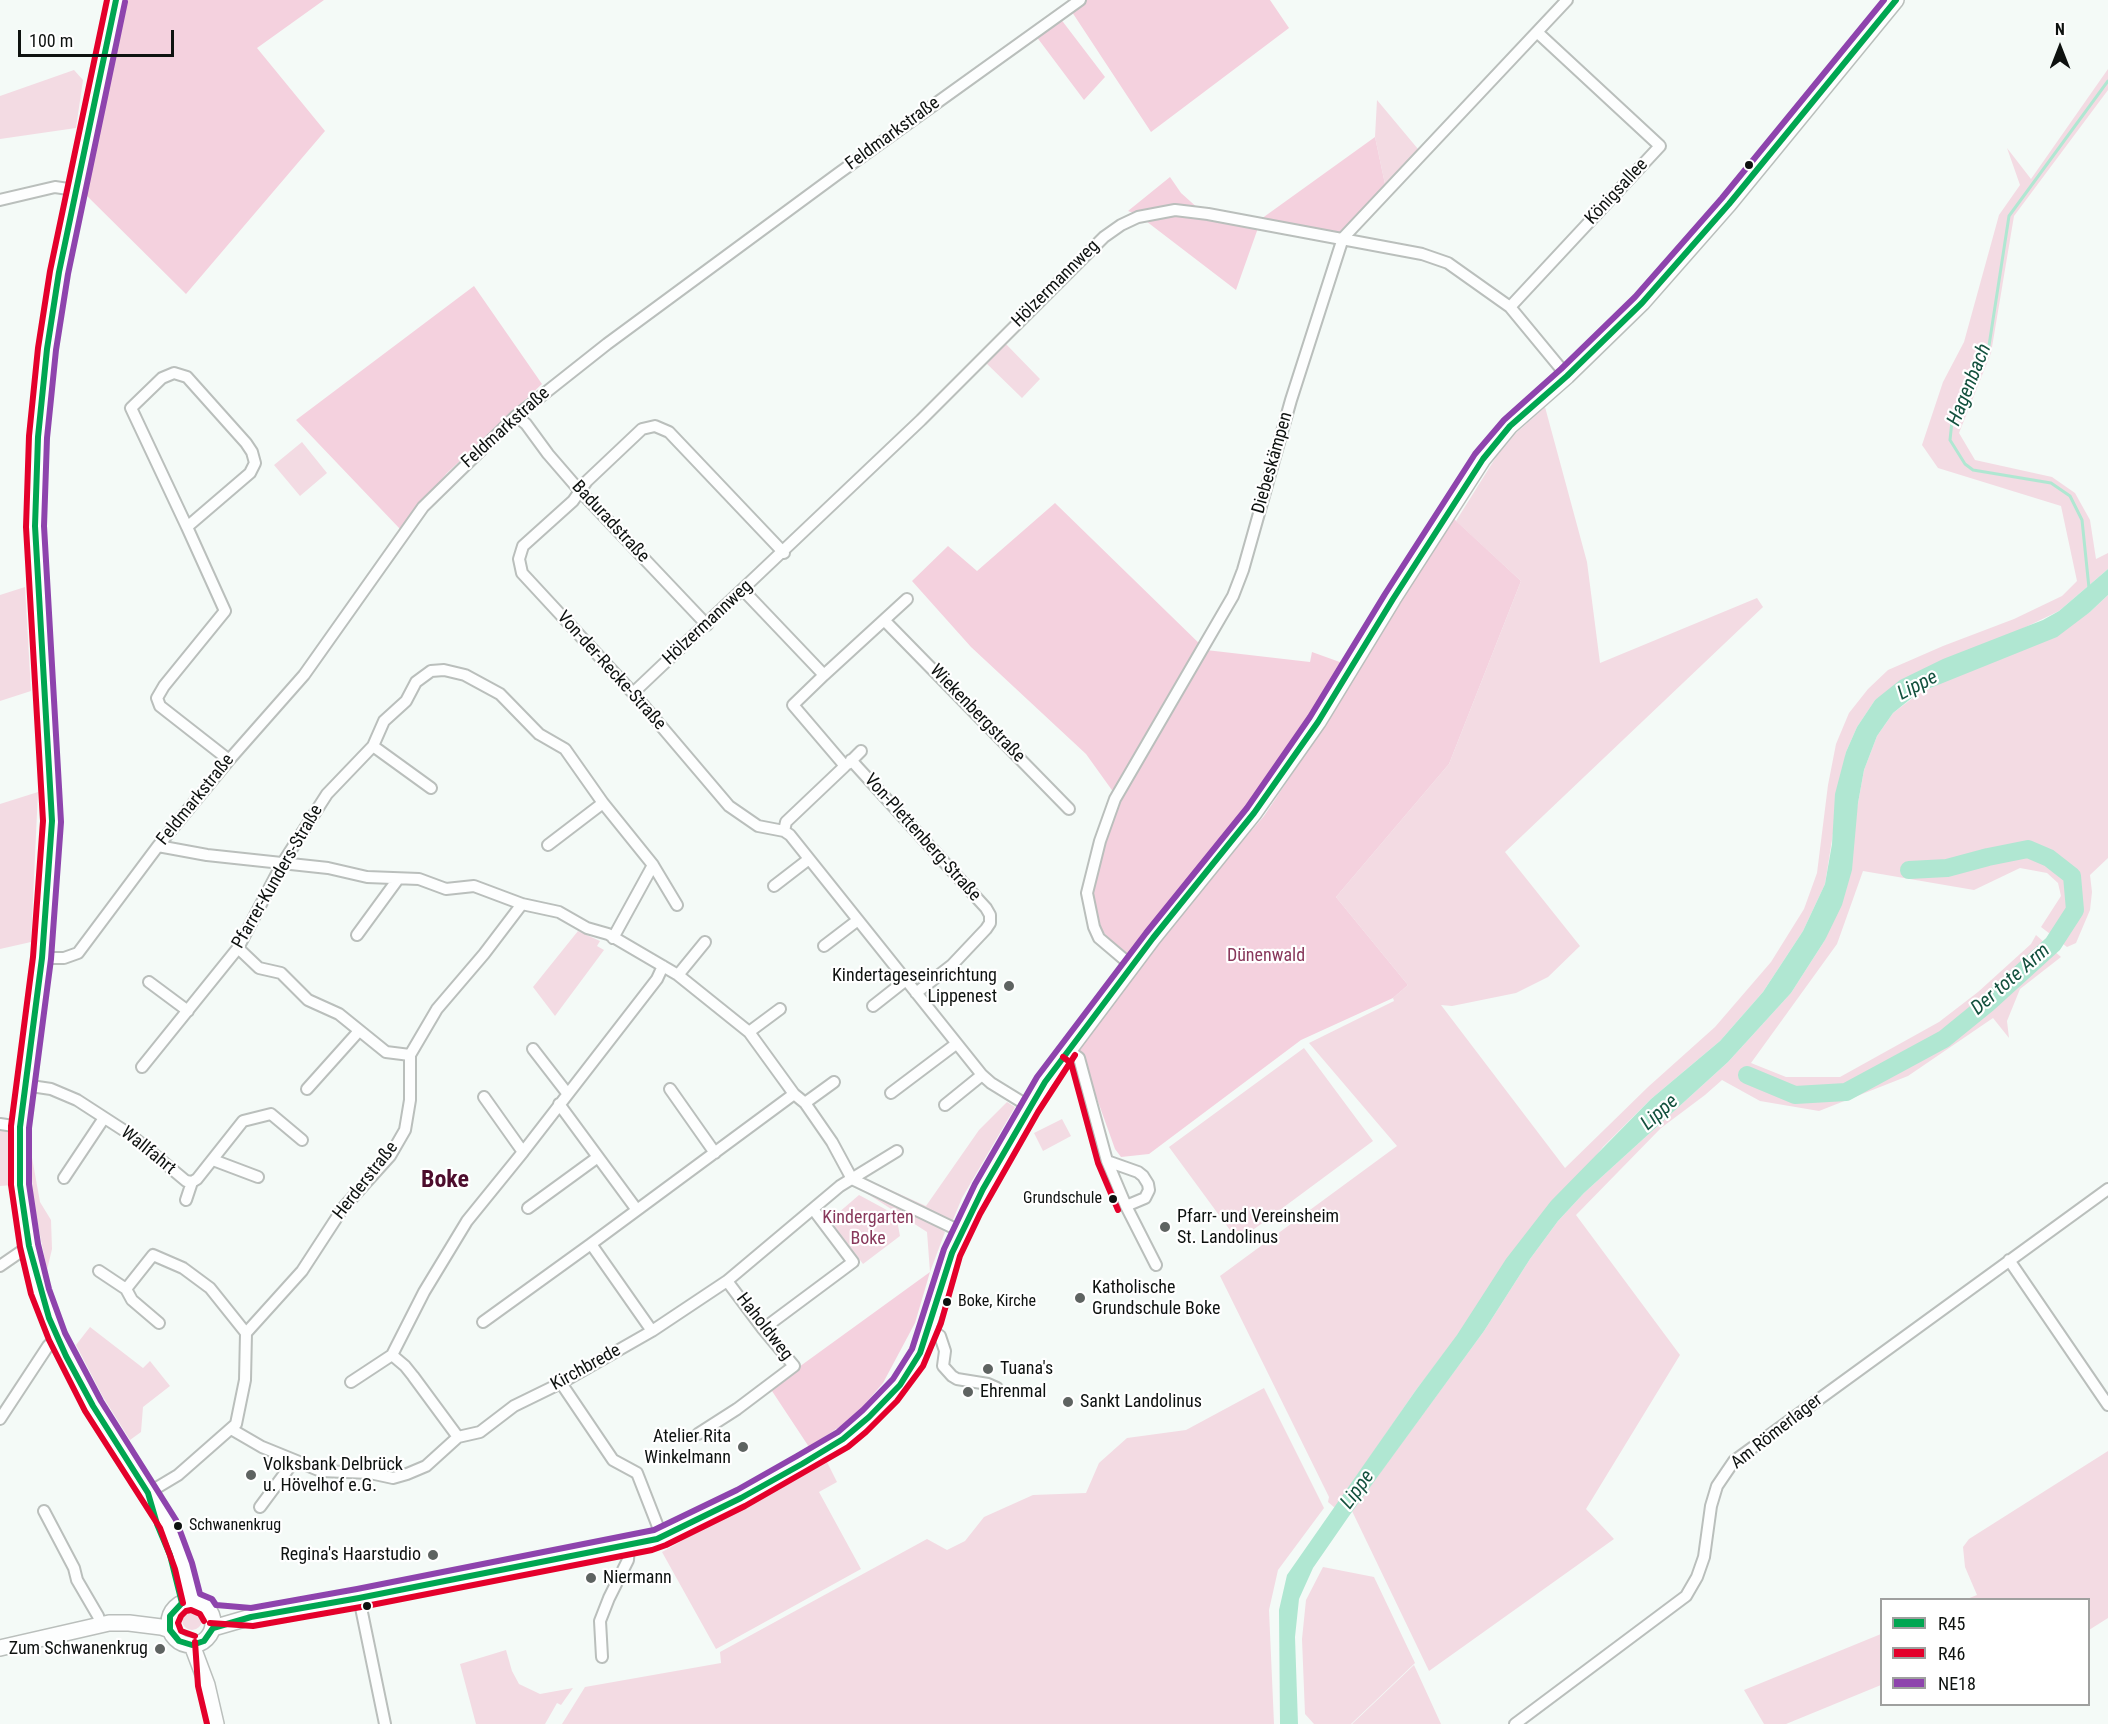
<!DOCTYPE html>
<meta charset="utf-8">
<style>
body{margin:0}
#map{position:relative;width:2108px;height:1724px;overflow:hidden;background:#f4faf7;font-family:"Roboto Condensed",sans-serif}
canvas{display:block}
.legend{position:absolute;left:1880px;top:1598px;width:210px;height:108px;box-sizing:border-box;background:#fff;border:2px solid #9fa09f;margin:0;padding:8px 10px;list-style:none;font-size:18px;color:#0e1210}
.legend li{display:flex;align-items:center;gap:12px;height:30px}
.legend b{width:30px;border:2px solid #9fa09f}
.north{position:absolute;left:2030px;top:18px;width:60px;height:60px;-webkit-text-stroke:4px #fff;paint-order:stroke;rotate:0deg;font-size:16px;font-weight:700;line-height:24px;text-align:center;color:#0e1210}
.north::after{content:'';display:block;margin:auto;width:21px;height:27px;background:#0e1210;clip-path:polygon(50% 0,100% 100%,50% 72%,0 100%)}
.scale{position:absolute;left:18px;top:30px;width:156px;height:27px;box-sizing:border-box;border:3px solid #0e1210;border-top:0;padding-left:8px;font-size:18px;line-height:21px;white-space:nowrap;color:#0e1210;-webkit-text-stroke:4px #fff;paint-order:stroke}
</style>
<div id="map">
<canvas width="2108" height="1724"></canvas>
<ul class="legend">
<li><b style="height:8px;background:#00a651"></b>R45</li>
<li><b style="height:8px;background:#e4002b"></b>R46</li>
<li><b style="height:8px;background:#8e44ad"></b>NE18</li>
</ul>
<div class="north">N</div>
<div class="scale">100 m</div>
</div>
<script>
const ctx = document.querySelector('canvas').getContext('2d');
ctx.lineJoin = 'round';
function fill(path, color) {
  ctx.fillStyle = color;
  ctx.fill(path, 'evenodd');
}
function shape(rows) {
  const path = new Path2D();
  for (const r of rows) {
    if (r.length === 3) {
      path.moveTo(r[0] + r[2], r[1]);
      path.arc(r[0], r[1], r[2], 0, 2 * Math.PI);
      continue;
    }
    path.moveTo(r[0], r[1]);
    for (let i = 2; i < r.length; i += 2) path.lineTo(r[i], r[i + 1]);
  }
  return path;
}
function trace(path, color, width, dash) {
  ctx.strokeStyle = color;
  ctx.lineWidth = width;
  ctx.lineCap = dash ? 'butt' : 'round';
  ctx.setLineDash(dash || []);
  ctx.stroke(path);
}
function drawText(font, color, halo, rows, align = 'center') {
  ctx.font = font + ' "Roboto Condensed",sans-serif';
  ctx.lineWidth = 4.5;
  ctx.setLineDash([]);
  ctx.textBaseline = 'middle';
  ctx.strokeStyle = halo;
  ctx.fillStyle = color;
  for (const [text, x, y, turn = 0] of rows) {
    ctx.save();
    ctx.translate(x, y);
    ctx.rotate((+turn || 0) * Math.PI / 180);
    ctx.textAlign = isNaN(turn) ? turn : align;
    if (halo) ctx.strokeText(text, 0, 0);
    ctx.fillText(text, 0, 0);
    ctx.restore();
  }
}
const green = shape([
 [2108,69,2108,90,2014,216,1991,353,1959,433,1975,460,2052,477,2075,493,2090,520,2096,559,2108,553,2108,569,2059,611,1875,700,1857,727,1846,752,1825,884,1803,931,1763,992,1720,1041,1651,1099,1603,1147,1416,1390,1335,1508,1328,1502,1329,1497,1220,1276,1397,1146,1309,1043,1394,1001,1393,998,1408,985,1336,897,1449,764,1521,581,1456,521,1496,457,1516,433,1545,407,1587,562,1600,663,1757,598,1763,607,1505,852,1580,946,1548,977,1516,993,1452,1006,1441,1005,1565,1168,1648,1087,1715,1027,1771,962,1804,909,1817,873,1828,785,1836,744,1849,713,1868,689,1888,670,1943,646,2014,619,2062,596,2077,581,2061,506,1938,468,1922,445,1943,382,1964,342,1999,215,2020,185,2007,148,2031,179],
 [74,70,83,80,76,128,0,139,0,96],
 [1377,100,1418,149,1385,184,1375,137],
 [1004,342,1040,379,1022,398,985,362],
 [302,442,327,473,300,496,274,465],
 [25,587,31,691,0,701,0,595],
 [2108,595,2108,858,2090,875,2092,892,2090,910,2076,943,2067,947,2041,927,2061,896,2058,883,2047,873,2020,868,1974,890,1863,871,1837,944,1751,1063,1786,1077,1840,1077,1939,1022,1978,992,2031,944,2036,935,2061,957,2020,989,2007,1021,2009,1038,1993,1018,1908,1076,1819,1111,1760,1101,1722,1080,1705,1095,1661,1128,1576,1215,1680,1355,1586,1509,1614,1539,1429,1671,1352,1511,1484,1331,1530,1259,1558,1221,1584,1193,1728,1062,1791,993,1825,940,1858,803,1864,770,1877,736,1893,713,1918,694,2090,612],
 [38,792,31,942,0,949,0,804],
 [578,931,600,941,597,946,604,950,555,1016,533,987],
 [1304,1048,1373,1141,1238,1241,1169,1147],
 [1007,1102,1015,1107,962,1198,952,1222,932,1214,926,1207,932,1221,945,1232,930,1272,927,1232,860,1189,871,1181,926,1206,979,1130],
 [1062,1119,1071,1136,1043,1151,1034,1133],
 [0,1129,9,1133,12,1138,13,1185,0,1186],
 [31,1152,40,1202,51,1220,52,1249,47,1270,33,1200],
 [859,1195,896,1215,900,1236,863,1264,830,1220],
 [90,1327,143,1368,150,1361,170,1386,143,1407,141,1432,130,1440,103,1397,76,1345],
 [1264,1388,1324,1508,1278,1570,1269,1610,1274,1724,562,1724,585,1687,721,1663,720,1652,927,1539,947,1550,965,1541,984,1517,1033,1495,1086,1493,1099,1463,1127,1438,1186,1430],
 [2108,1451,2108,1618,2089,1630,2088,1600,1967,1599,1977,1595,1965,1567,1963,1547,1969,1539],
 [826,1460,837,1482,819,1492,861,1569,716,1649,662,1552],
 [1323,1567,1374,1577,1415,1663,1351,1724,1314,1724,1305,1714,1302,1639,1306,1600],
 [192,1620,10],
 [1881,1634,1881,1685,1786,1724,1764,1724,1744,1690],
 [506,1650,512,1671,519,1684,540,1694,573,1688,561,1705,557,1703,545,1724,476,1724,460,1664],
 [1414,1665,1441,1724,1352,1724]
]);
const forest = shape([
 [125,0,324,0,257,48,325,131,186,294,83,192],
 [1087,0,1270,0,1289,28,1151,132,1072,12],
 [1060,18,1105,77,1084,100,1036,36],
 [1375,137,1385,184,1340,233,1261,219],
 [1170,177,1181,193,1200,210,1136,214,1128,211],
 [1173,213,1258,228,1236,290,1142,218],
 [474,286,542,384,447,473,400,529,296,420],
 [1055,503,1206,650,1310,662,1312,652,1348,665,1251,811,1130,960,1096,925,1091,894,1103,842,1121,798,1114,793,1086,754,971,647,912,581,948,546,977,571],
 [1453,518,1521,581,1449,764,1336,897,1408,985,1393,998,1301,1040,1149,1154,1121,1157,1115,1149,1081,1054,1075,1049,1208,881,1264,816,1320,732],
 [930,1272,915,1323,883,1383,853,1418,809,1447,770,1388]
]);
const water = shape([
 [2108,569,2108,595,2090,612,2057,637,1918,693,1893,713,1877,736,1864,770,1858,803,1852,870,1842,905,1825,940,1791,993,1728,1062,1584,1193,1558,1221,1530,1259,1484,1331,1349,1516,1313,1568,1299,1599,1295,1637,1298,1724,1280,1724,1279,1610,1287,1575,1416,1390,1457,1335,1506,1259,1551,1201,1651,1099,1720,1041,1763,992,1803,931,1825,884,1832,844,1835,794,1846,752,1857,727,1875,700,1900,680,1943,659,2043,620,2059,611]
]);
const stream = shape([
 [2089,588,2082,520,2070,496,2051,483,1973,470,1965,464,1950,440,1952,421,1988,352,2009,216,2108,81]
]);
const river = shape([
 [1747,1075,1795,1095,1846,1092,1944,1039,1987,1004,2053,944,2075,910,2072,876,2049,858,2028,849,1988,857,1947,868,1909,870]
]);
const street = shape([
 [0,200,55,187,75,190],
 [1510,307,1660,146,1537,32],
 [516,416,526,424,548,454,580,491,707,625],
 [187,527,131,408,162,378,174,373,187,377,246,443,252,452,255,463,250,473,187,527,225,611,164,686,157,698,160,706,229,760],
 [784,553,669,432,655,426,642,429,587,481,573,501,523,546,519,559,522,573,633,693,729,806,758,826,784,831,790,835,982,1075,991,1083,1030,1107],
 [743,590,824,675,793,705,845,766,786,822,784,831],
 [884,620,1069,809],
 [824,675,907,599],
 [633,693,921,420,1104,237,1121,225,1138,217,1175,210,1208,214,1422,254,1448,263,1510,307,1567,376],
 [373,746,431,788],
 [851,760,986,908,990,915,990,923,986,929,952,965,916,993],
 [848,764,861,751],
 [548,845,603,803],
 [158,846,207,855,328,868,367,877,419,879,446,889,474,886,522,904,559,912,587,928,608,934,678,975,749,1032,794,1094,805,1103,832,1142,852,1179,962,1232],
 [653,865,677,905],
 [774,886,809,859],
 [357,935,398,879],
 [824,946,858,920],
 [238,948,259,968,281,973,308,1000,339,1014,386,1052,410,1055],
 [42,958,64,958,78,953,158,846,229,760,304,675,423,507,516,416,607,344,839,173,1080,0],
 [1132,966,1099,938,1094,927,1087,893,1100,841,1115,799,1233,596,1243,570,1291,400,1343,238,1567,0],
 [678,975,705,942],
 [149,982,188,1011],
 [873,1006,906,980],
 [749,1032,780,1009],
 [533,1049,567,1093],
 [1068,1050,1079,1058,1107,1161,1126,1206,1156,1265],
 [142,1067,238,948,282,864,327,794,373,746,384,721,406,701,416,682,431,671,444,670,465,675,500,694,539,734,565,749,603,803,653,865,613,938],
 [24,1085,51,1089,77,1100,131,1135,186,1181,192,1182,197,1179,243,1121,271,1114,302,1140],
 [307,1089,359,1031],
 [670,1089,715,1153],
 [891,1093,956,1044],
 [484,1097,523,1152],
 [805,1103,834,1082],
 [559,1104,637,1210],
 [945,1105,982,1075],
 [0,1124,20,1127],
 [213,1160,258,1177],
 [1107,1161,1138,1172,1143,1176,1148,1184,1149,1190,1145,1198,1126,1206],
 [64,1178,104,1118],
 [186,1200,192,1182],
 [528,1208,598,1157],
 [2009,1260,2108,1405],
 [0,1266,29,1246],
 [99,1271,126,1289,153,1255,183,1268,210,1288,246,1333],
 [126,1289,132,1300,159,1323],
 [483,1322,591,1244],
 [928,1328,940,1336,945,1351,943,1366,952,1376,957,1379,988,1384,997,1388],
 [763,1329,853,1262,813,1209],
 [652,1331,591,1244,794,1094],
 [351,1382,392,1355],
 [561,1383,613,1460,637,1473,662,1537],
 [0,1419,48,1346,57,1337],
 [231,1429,262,1447,321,1471,370,1473,393,1478,407,1474,426,1466,458,1437,480,1432,514,1406,561,1383,652,1331,727,1281,840,1186,897,1151],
 [698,1434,737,1409,794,1366,763,1329,727,1281],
 [458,1437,413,1376,405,1366,392,1355,424,1292,467,1221,523,1152,657,979,663,966],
 [148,1493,178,1475,236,1424,245,1380,246,1333,302,1271,343,1208,390,1156,405,1130,410,1100,410,1055,437,1009,484,954,522,904],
 [260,1507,294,1461],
 [44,1511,74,1568,77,1580,98,1616,101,1625],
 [359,1598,385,1724],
 [602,1657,600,1621,609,1598,628,1560,629,1546],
 [1515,1724,1686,1596,1697,1577,1704,1557,1711,1506,1717,1486,1734,1461,2108,1189]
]);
const secondary = shape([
 [116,0,59,272,47,349,38,437,35,526,52,821,42,958,20,1127,20,1185,29,1246,40,1292,57,1337,93,1406,168,1524,184,1566,192,1601],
 [191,1623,22],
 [213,1628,251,1617,359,1598,657,1539,741,1498,802,1464,843,1439,869,1417,900,1385,920,1353,952,1253,962,1232,983,1189,1045,1082,1153,938,1254,813,1318,722,1393,599,1483,459,1510,426,1567,376,1642,303,1729,204,1896,0],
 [192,1645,207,1685,216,1724],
 [0,1648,109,1623,129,1623,161,1627,170,1630]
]);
const bus1 = shape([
 [116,0,59,272,47,349,38,437,35,526,52,821,42,958,20,1127,20,1185,29,1246,49,1318,66,1356,93,1406,148,1493,157,1524,170,1555,182,1603,170,1616,170,1630,179,1641,192,1645,204,1641,213,1628,251,1617,359,1598,657,1539,741,1498,802,1464,843,1439,869,1417,900,1385,920,1353,952,1253,983,1189,1045,1082,1153,938,1254,813,1318,722,1393,599,1483,459,1510,426,1567,376,1642,303,1729,204,1896,0]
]);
const bus2 = shape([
 [107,0,50,271,38,348,29,436,26,527,43,821,33,957,11,1126,11,1185,20,1247,31,1294,49,1340,85,1411,160,1528,175,1569,183,1603],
 [1063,1057,1071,1063,1098,1163,1118,1210],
 [210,1623,253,1626,361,1607,652,1550,666,1545,745,1506,848,1447,866,1432,897,1401,923,1366,941,1323,960,1256,980,1214,1038,1112,1075,1055],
 [195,1636,181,1631,178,1623,181,1616,186,1611,191,1610,200,1614,204,1621],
 [195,1642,198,1686,207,1724]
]);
const bus3 = shape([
 [125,2,68,274,56,350,47,438,44,526,61,822,51,959,29,1128,29,1184,38,1244,49,1289,65,1333,101,1401,176,1520,192,1563,200,1594,212,1599,216,1605,251,1608,357,1589,654,1530,737,1490,797,1456,838,1432,863,1410,893,1379,912,1349,944,1249,975,1184,1037,1077,1146,933,1247,808,1310,717,1385,594,1475,454,1504,420,1561,369,1635,297,1722,198,1884,0]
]);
const markers = [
 [1749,165,5,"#0e1210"],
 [1009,986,6,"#5e6361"],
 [1113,1199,5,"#0e1210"],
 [1165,1227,6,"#5e6361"],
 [1080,1298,6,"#5e6361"],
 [947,1302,5,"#0e1210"],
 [988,1369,6,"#5e6361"],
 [968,1392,6,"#5e6361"],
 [1068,1402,6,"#5e6361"],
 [743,1447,6,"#5e6361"],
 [251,1475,6,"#5e6361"],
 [178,1526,5,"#0e1210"],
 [433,1555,6,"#5e6361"],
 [591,1578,6,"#5e6361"],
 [367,1606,5,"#0e1210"],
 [160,1649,6,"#5e6361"]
];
const busNames = [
 ["Grundschule",1102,1199,"right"],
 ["Boke, Kirche",958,1302],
 ["Schwanenkrug",189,1526]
];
const streetNames = [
 ["Feldmarkstraße",893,134,-36],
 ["Königsallee",1617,192,-47],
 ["Hölzermannweg",1056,284,-45],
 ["Feldmarkstraße",506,428,-42],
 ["Diebeskämpen",1273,463,-74],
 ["Baduradstraße",610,522,47],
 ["Hölzermannweg",708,623,-43],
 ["Von-der-Recke-Straße",611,671,48],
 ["Wiekenbergstraße",977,714,46],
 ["Feldmarkstraße",196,800,-51],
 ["Von-Plettenberg-Straße",922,838,48],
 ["Pfarrer-Kunders-Straße",278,877,-60],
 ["Wallfahrt",148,1151,39],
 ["Herderstraße",366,1181,-52],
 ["Haholdweg",764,1327,52],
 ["Kirchbrede",586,1368,-29],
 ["Am Römerlager",1777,1432,-38]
];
const parkNames = [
 ["Dünenwald",1266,956],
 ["Kindergarten",868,1218],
 ["Boke",868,1239]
];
const poiNames = [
 ["Kindertageseinrichtung",997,976,"right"],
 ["Lippenest",997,997,"right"],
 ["Pfarr- und Vereinsheim",1177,1217],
 ["St. Landolinus",1177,1238],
 ["Katholische",1092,1288],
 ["Grundschule Boke",1092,1309],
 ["Tuana's",1000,1369],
 ["Ehrenmal",980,1392],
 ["Sankt Landolinus",1080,1402],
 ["Atelier Rita",731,1437,"right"],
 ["Winkelmann",731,1458,"right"],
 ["Volksbank Delbrück",263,1465],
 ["u. Hövelhof e.G.",263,1486],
 ["Regina's Haarstudio",421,1555,"right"],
 ["Niermann",603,1578],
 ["Zum Schwanenkrug",148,1649,"right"]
];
const waterNames = [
 ["Hagenbach",1970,385,-68],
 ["Lippe",1918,686,-27],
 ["Der tote Arm",2011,980,-41],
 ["Lippe",1660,1113,-42],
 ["Lippe",1358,1490,-54]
];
const districtNames = [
 ["Boke",445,1181]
];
fill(green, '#f3dbe3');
fill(forest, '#f4d1de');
fill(water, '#b0e7d2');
trace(stream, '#b0e7d2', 3);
trace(river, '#b0e7d2', 18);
trace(street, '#babfbc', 14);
trace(secondary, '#babfbc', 18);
trace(street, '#fdfefe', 10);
trace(secondary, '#fdfefe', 15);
trace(bus1, '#00a651', 6);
trace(bus2, '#e4002b', 6);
trace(bus3, '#8e44ad', 6);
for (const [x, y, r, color] of markers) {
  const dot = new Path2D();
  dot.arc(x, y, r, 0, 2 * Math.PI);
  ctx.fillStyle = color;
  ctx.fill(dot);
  trace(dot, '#fff', 2);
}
drawText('16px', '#0e1210', '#fff', busNames, 'left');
drawText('18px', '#0e1210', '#fff', streetNames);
drawText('18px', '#88385b', '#fff', parkNames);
drawText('18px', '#0e1210', '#fff', poiNames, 'left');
drawText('italic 20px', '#13513e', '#fff', waterNames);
drawText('bold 24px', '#4d0d2d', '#fff', districtNames);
</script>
